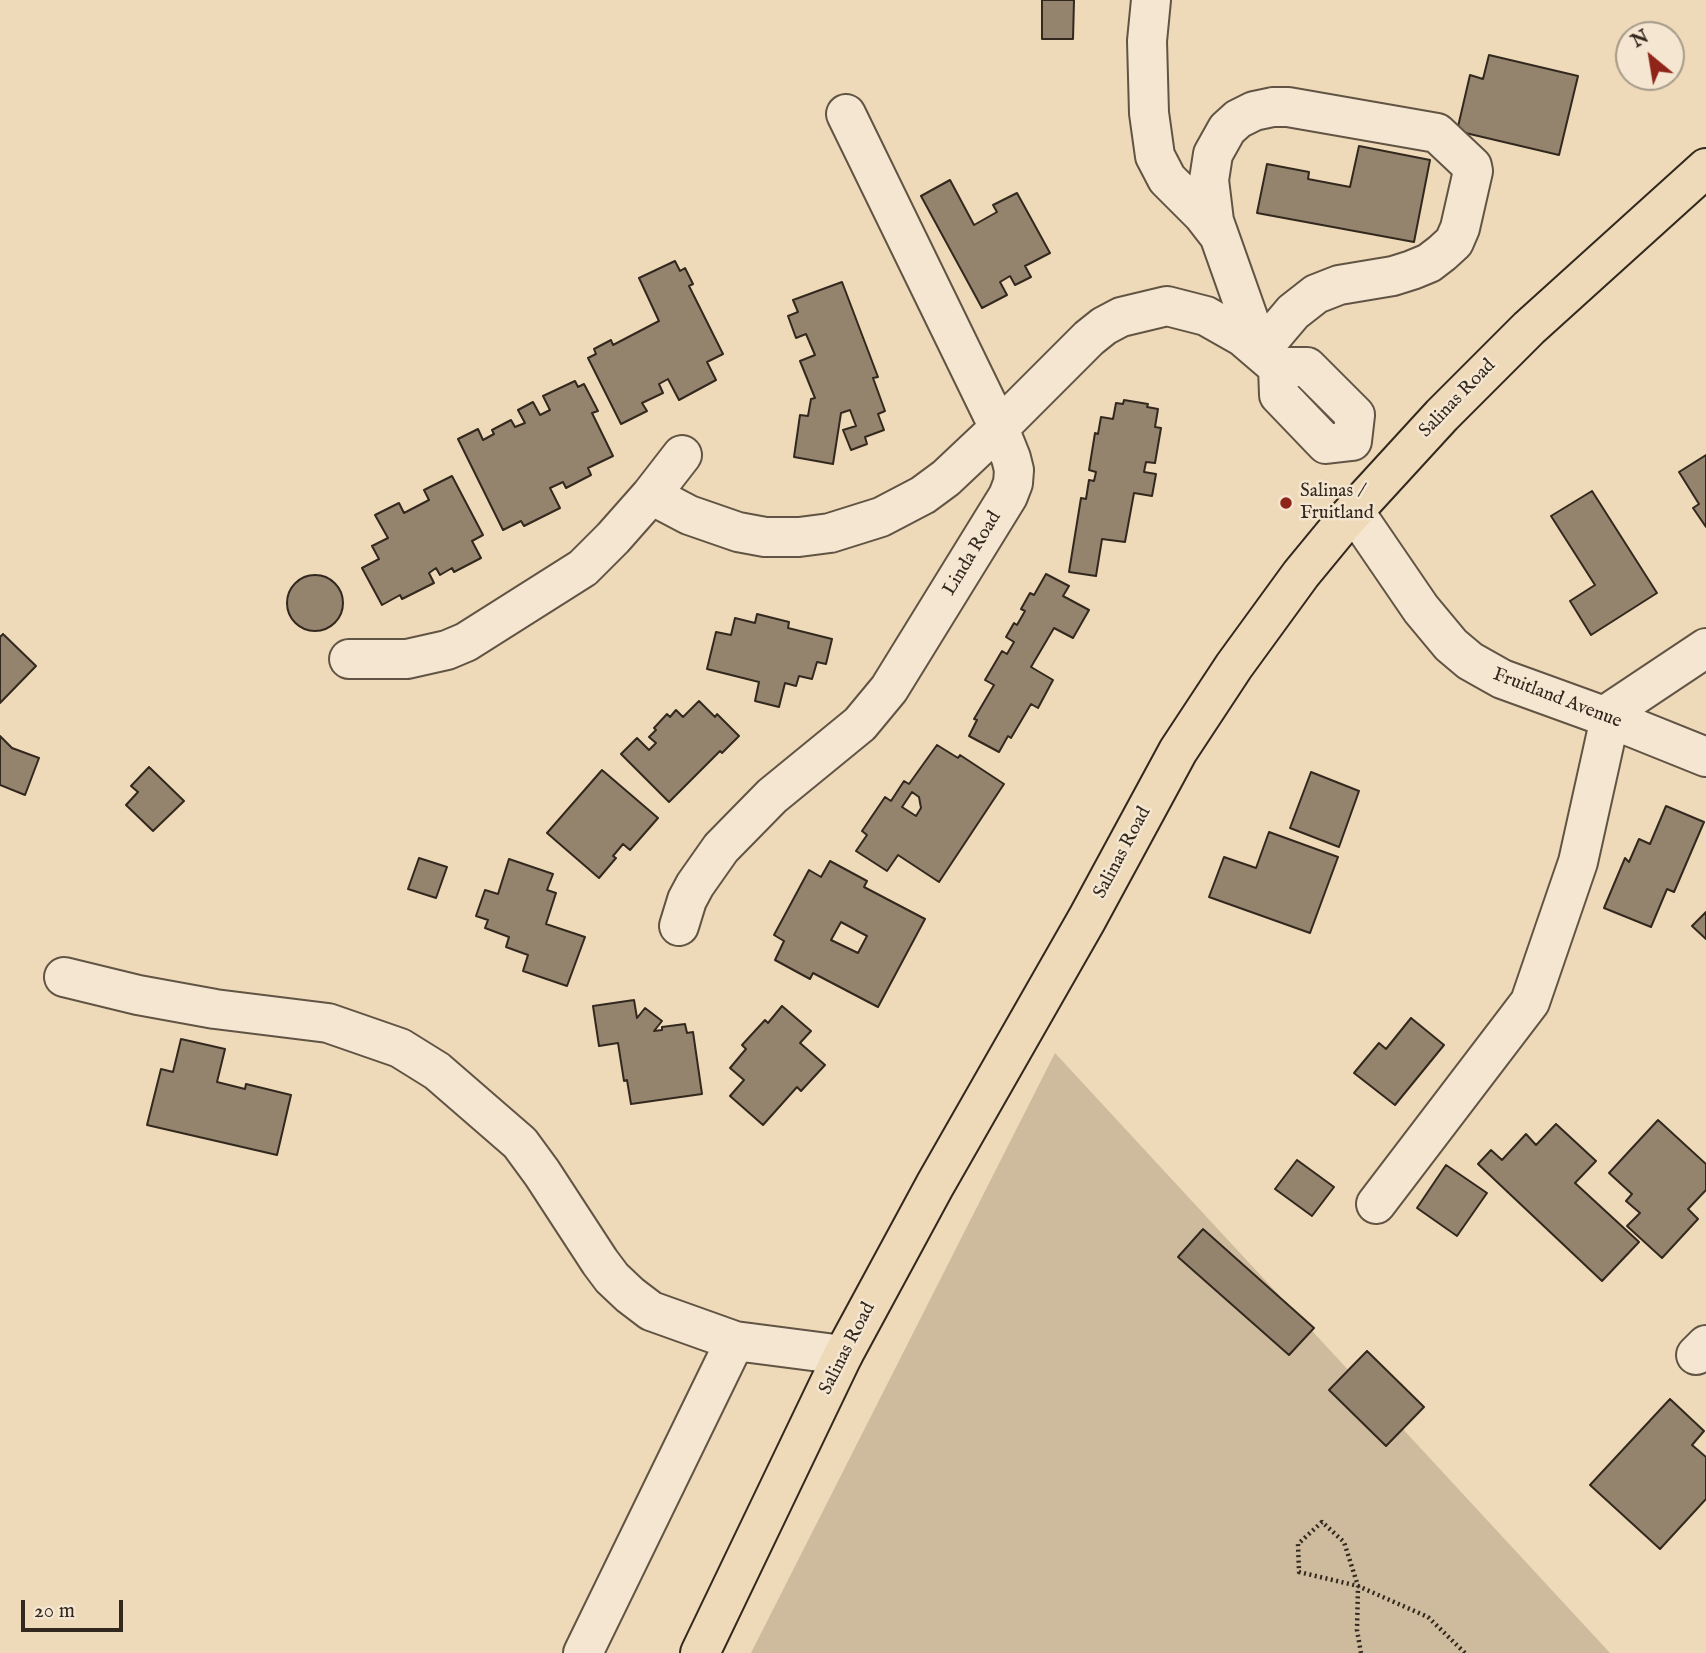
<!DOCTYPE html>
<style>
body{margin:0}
#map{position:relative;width:1706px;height:1653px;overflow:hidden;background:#eed9b8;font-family:"IM FELL English",serif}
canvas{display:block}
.north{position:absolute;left:1615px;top:21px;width:70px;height:70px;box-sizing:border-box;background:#f4e6d1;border:2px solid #a69a89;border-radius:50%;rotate:330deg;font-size:19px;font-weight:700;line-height:28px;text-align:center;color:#32281e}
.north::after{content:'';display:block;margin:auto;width:24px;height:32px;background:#8f2418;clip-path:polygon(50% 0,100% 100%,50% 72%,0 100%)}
.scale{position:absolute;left:21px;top:1600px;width:102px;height:32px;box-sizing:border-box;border:4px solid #32281e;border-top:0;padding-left:9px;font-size:21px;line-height:24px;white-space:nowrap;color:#32281e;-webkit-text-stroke:5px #f4e6d1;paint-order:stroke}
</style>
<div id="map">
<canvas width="1706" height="1653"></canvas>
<div class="north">N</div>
<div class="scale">20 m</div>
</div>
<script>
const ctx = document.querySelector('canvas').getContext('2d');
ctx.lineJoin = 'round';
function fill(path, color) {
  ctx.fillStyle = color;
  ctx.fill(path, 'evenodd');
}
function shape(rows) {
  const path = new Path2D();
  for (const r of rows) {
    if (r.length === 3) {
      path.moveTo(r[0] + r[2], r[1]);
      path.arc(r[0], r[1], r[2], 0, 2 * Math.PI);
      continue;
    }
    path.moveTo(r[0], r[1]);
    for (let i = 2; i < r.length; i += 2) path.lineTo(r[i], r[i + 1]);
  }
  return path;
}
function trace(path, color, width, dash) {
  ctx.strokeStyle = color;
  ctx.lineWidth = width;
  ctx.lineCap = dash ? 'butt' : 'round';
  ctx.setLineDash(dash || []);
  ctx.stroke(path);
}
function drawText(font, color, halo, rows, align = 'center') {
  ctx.font = font + ' "IM FELL English",serif';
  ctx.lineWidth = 5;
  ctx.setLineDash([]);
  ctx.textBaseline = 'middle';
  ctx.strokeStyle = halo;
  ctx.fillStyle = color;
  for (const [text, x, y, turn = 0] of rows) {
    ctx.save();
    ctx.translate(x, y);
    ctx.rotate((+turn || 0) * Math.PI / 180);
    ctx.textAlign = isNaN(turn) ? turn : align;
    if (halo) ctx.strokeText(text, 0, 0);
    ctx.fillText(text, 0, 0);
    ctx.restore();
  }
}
const green = shape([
 [1055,1053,1610,1653,751,1653]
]);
const building = shape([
 [1042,0,1074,0,1073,39,1042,39,1042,0],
 [1489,55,1578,76,1559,155,1457,131,1470,75,1483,79,1489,55],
 [1359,146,1430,160,1414,242,1257,213,1267,164,1309,172,1308,179,1350,187,1359,146],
 [950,180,974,225,997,212,993,205,1017,193,1050,253,1025,266,1031,277,1015,285,1010,276,1000,282,1007,295,982,308,921,196,950,180],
 [675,261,680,271,685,268,693,284,689,286,723,354,707,362,716,380,679,400,668,379,659,384,663,393,642,403,647,411,621,424,588,358,596,354,594,349,611,340,613,345,659,321,639,278,675,261],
 [842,282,878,377,873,378,885,411,878,414,884,430,865,437,867,444,851,450,843,430,856,426,850,410,841,413,833,464,794,457,800,415,808,416,811,399,815,398,800,361,815,355,806,334,796,338,788,316,798,312,793,300,842,282],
 [575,381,578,387,584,384,598,411,592,413,613,456,588,468,591,475,566,488,563,482,550,488,560,508,524,526,521,521,503,530,458,439,478,429,483,440,494,434,492,430,511,420,515,427,525,423,518,410,533,402,540,415,550,410,543,396,575,381],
 [1124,400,1148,404,1147,407,1158,409,1155,427,1161,428,1155,463,1146,462,1144,472,1156,474,1152,496,1134,493,1125,542,1102,539,1096,576,1069,572,1081,498,1086,499,1089,480,1094,481,1096,472,1089,470,1095,433,1098,434,1101,417,1113,419,1116,403,1123,404,1124,400],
 [1706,455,1706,527,1693,508,1699,504,1679,472,1706,455],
 [452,476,483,535,472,541,481,558,454,572,452,568,440,575,436,568,429,573,434,583,402,599,400,595,382,605,362,568,379,559,372,546,388,538,375,515,399,503,404,513,429,500,424,490,452,476],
 [1592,491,1657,593,1591,635,1570,601,1595,585,1551,516,1592,491],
 [1046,574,1069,586,1063,596,1089,610,1073,638,1054,628,1031,667,1053,680,1038,708,1031,704,1011,738,1008,736,999,752,969,736,977,720,974,719,994,685,985,680,1002,651,1007,654,1014,642,1006,637,1014,623,1017,625,1025,611,1021,609,1030,593,1034,595,1046,574],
 [315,603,28],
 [757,614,789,622,788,628,832,639,826,664,817,662,812,679,799,676,796,686,785,683,779,707,755,701,759,682,707,669,716,632,731,635,735,618,755,623,757,614],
 [3,634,36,666,0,703,0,637,3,634],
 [699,701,715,717,717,714,739,736,722,753,720,751,669,802,621,754,637,738,649,750,656,743,649,737,656,730,654,728,667,714,670,717,676,710,683,717,699,701],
 [0,736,12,748,39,758,25,795,0,785,0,736],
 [937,745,958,758,960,755,1004,784,939,882,898,855,887,871,856,851,867,835,862,831,885,797,891,801,904,781,909,784,937,745],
 [912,792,919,797,921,808,916,816,902,807,912,792],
 [149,767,184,801,153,831,126,805,138,792,131,786,149,767],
 [602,770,658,818,630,850,623,844,613,856,616,858,599,878,547,833,602,770],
 [1311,772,1359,791,1339,847,1290,828,1311,772],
 [1666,806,1704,822,1674,892,1667,889,1651,927,1604,908,1625,858,1629,862,1639,839,1650,844,1666,806],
 [1269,832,1338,857,1310,933,1209,897,1224,857,1256,868,1269,832],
 [419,858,447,867,436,898,408,889,419,858],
 [509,859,553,874,547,890,556,893,546,924,585,937,567,986,523,971,528,955,506,947,509,937,485,928,488,920,476,916,485,890,498,894,509,859],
 [830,861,867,881,864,887,925,919,878,1007,813,973,810,979,775,960,784,941,774,935,809,870,821,877,830,861],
 [841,922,867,936,858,953,831,940,841,922],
 [1706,912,1706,939,1692,926,1706,912],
 [634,1000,637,1018,645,1008,662,1021,654,1031,662,1030,662,1027,685,1024,687,1033,693,1032,702,1094,631,1104,627,1080,624,1081,618,1043,599,1046,593,1006,634,1000],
 [782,1006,811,1031,800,1043,825,1065,801,1091,797,1087,763,1125,730,1096,744,1080,730,1068,746,1049,742,1045,765,1020,768,1023,782,1006],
 [1411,1018,1444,1045,1395,1105,1354,1073,1379,1043,1386,1049,1411,1018],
 [181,1039,225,1049,217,1082,245,1089,246,1084,291,1095,277,1155,147,1125,161,1069,173,1072,181,1039],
 [1658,1120,1706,1164,1706,1190,1688,1209,1698,1219,1662,1258,1627,1226,1640,1213,1626,1201,1632,1194,1609,1173,1658,1120],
 [1556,1124,1596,1161,1575,1183,1639,1242,1602,1281,1478,1164,1491,1150,1502,1160,1526,1134,1536,1145,1556,1124],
 [1297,1160,1334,1187,1312,1216,1275,1189,1297,1160],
 [1446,1165,1487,1193,1457,1236,1417,1208,1446,1165],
 [1203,1229,1314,1328,1289,1355,1178,1257,1203,1229],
 [1367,1351,1424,1407,1386,1446,1329,1390,1367,1351],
 [1670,1399,1704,1431,1692,1445,1706,1457,1706,1499,1660,1549,1590,1485,1670,1399]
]);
const path = shape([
 [1361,1653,1357,1630,1358,1586,1344,1542,1322,1522,1298,1544,1299,1572,1358,1586,1428,1617,1465,1653]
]);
const minor = shape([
 [1151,0,1147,41,1149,113,1155,156,1167,179,1203,215,1217,233],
 [1273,107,1288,107,1437,133,1472,166,1473,171,1460,228,1454,242,1442,253,1429,263,1412,270,1393,276,1339,285,1316,294,1293,312,1260,351,1214,221,1209,180,1213,154,1227,129,1238,119,1254,111,1273,107],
 [1278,367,1279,395,1326,444,1352,441],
 [651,495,682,455],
 [1354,511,1421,609,1451,645,1470,661,1502,679,1604,716,1706,757],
 [349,659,407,659,447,650,466,642,583,568,613,538,651,495,689,515,738,532,765,537,799,537,830,533,881,517,923,495,946,478,999,428,846,114],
 [1604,716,1706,648],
 [679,926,687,900,695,885,721,848,772,796,860,724,889,689,1008,496,1013,483,1014,470,1011,458,999,428,1089,338,1104,326,1121,317,1167,306,1206,316,1243,337,1278,367,1307,367,1355,415,1352,441],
 [64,977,138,995,215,1009,328,1023,400,1048,437,1071,520,1143,542,1173,600,1262,612,1278,630,1295,651,1311,735,1341,583,1653],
 [1376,1204,1530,1002,1578,862,1610,718],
 [735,1341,843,1355],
 [1696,1355,1706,1345]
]);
const major = shape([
 [700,1653,843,1355,935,1185,1087,919,1178,751,1234,666,1301,574,1343,523,1442,415,1529,328,1706,168]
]);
const markers = [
 [1286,503,7,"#8f2418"]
];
const streetNames = [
 ["Salinas Road",1458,399,-46],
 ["Linda Road",973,554,-59],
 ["Fruitland Avenue",1557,699,21],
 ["Salinas Road",1123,853,-62],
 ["Salinas Road",848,1349,-63]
];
const poiNames = [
 ["Salinas /",1300,492],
 ["Fruitland",1300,514]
];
fill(green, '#cebb9e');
fill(building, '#94846e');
trace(building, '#32281e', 2);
trace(minor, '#615444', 42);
trace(major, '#32281e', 42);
trace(path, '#32281e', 4.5, [2, 3.5]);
trace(minor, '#f4e6d1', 38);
trace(major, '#eed9b8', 38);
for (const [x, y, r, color] of markers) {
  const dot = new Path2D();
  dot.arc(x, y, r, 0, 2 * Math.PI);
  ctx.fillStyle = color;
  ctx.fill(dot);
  trace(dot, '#f4e6d1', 2.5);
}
drawText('19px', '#32281e', '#f4e6d1', streetNames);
drawText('19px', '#32281e', '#f4e6d1', poiNames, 'left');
</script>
